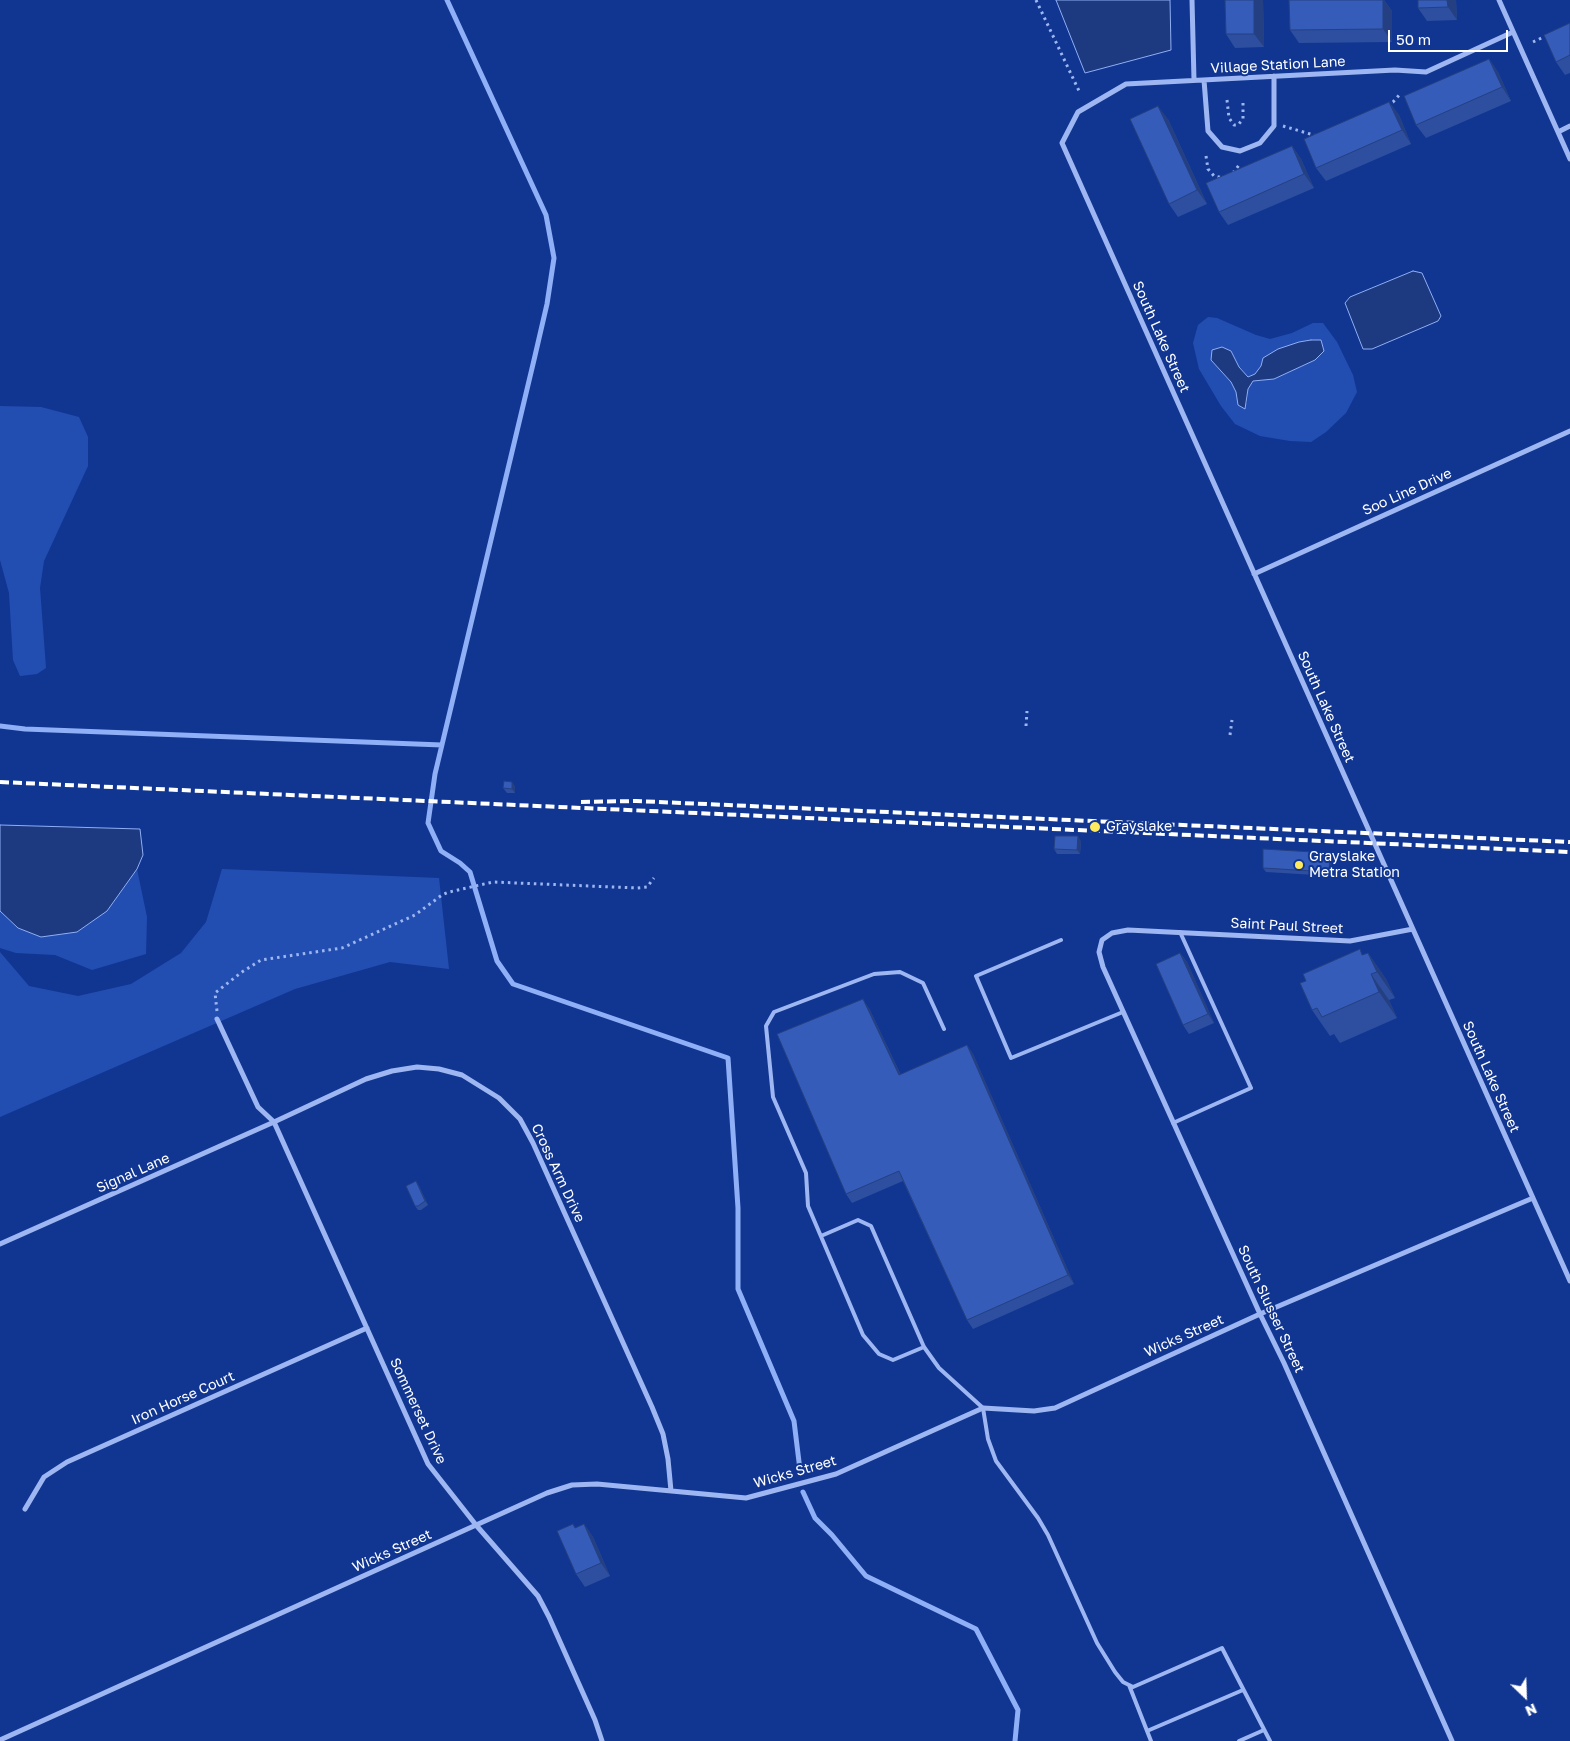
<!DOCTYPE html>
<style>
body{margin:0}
#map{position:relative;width:1570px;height:1741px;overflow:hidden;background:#113692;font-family:"Golos Text",sans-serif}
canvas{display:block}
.north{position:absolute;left:1500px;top:1671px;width:50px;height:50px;-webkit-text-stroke:4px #113692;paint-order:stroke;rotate:156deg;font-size:14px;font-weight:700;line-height:20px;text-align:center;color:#fff}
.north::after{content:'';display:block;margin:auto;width:18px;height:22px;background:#fff;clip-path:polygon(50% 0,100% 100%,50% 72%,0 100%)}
.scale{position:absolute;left:1388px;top:30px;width:120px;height:22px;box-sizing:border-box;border:2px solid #fff;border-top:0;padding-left:6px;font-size:15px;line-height:18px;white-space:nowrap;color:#fff;-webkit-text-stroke:4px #113692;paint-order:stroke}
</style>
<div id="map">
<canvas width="1570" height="1741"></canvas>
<div class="north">N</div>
<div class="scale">50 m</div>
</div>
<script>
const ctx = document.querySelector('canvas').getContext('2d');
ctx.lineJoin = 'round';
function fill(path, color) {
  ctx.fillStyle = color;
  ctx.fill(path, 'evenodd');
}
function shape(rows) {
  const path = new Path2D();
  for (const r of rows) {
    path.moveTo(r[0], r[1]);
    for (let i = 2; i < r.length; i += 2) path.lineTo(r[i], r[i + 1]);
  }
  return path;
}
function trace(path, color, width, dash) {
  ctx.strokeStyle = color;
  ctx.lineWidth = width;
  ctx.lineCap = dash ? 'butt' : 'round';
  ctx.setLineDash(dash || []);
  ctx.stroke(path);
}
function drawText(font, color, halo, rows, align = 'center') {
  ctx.font = font + ' "Golos Text",sans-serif';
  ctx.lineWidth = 4;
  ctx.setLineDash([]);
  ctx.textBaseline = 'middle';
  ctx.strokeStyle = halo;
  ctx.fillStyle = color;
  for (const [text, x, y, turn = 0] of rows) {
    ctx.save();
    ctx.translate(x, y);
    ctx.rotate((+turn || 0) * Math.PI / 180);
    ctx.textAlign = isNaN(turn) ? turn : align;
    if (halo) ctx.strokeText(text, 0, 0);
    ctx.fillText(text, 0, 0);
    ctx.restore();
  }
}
const green = shape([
 [1208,317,1217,318,1256,335,1270,339,1292,333,1313,323,1323,323,1337,342,1353,375,1357,392,1346,413,1326,432,1311,442,1290,441,1260,436,1235,424,1221,406,1199,369,1193,343,1198,325],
 [1311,340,1321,341,1324,351,1315,360,1274,379,1252,381,1248,389,1247,403,1238,404,1236,392,1231,382,1211,360,1231,351,1239,367,1248,377,1255,374,1261,366,1263,358,1299,342],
 [0,406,41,407,79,417,88,437,88,466,44,561,40,588,46,668,37,674,20,676,13,660,9,593,0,560],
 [137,869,147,917,146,954,92,970,55,955,16,953,0,948,0,911,18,928,107,911],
 [222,869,439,878,449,969,390,962,295,989,0,1117,0,952,29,986,78,996,131,984,181,953,206,922]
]);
const water = shape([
 [1056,0,1170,0,1171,50,1085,73,1056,0],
 [1413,271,1422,273,1441,316,1438,321,1372,349,1363,349,1345,303,1350,297,1413,271],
 [1311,340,1321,340,1324,351,1315,360,1274,379,1253,381,1248,389,1245,409,1238,405,1236,392,1231,382,1211,360,1212,350,1222,347,1231,351,1239,367,1248,377,1255,374,1261,366,1263,358,1278,349,1299,342,1311,340],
 [0,825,140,829,143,855,137,869,107,911,77,932,41,937,18,928,0,911,0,825]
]);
const stream = shape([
 [447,0,546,215,554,258,547,304,534,360,435,774,428,823,441,851,460,863,470,872,497,961,513,984,728,1058,738,1208,738,1289,794,1421,800,1470],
 [0,726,25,729,442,745],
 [803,1492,815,1518,832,1535,866,1576,976,1629,1018,1710,1015,1741]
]);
const path = shape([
 [1036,0,1080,93],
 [1533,42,1548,35],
 [1227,100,1229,118,1234,125,1238,125,1243,119,1243,100],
 [1387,105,1393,102,1401,93],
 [1283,126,1317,136],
 [1206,156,1208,169,1214,176,1224,178],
 [1233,173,1239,165],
 [1026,726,1027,711],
 [1230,735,1232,720],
 [217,1011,215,993,242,972,261,960,342,948,415,915,442,895,449,892,493,882,637,888,647,887,654,878]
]);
const lane = shape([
 [1061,940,976,976,1011,1058,1123,1012],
 [1173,1123,1251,1088,1180,932],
 [821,1236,858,1220,871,1226,924,1347,939,1368,983,1408,988,1439,996,1461,1038,1518,1048,1535,1097,1643,1115,1672,1123,1682,1133,1687,1222,1648,1270,1741],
 [924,1347,893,1360,879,1354,863,1335,808,1206,806,1173,773,1097,766,1026,774,1012,874,974,900,972,923,983,944,1029],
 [1129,1685,1151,1741],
 [1147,1731,1243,1690],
 [1239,1741,1264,1730]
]);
const street = shape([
 [1192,0,1194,80],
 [1499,0,1570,159],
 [1513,32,1426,72,1395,70,1126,84,1078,112,1062,143,1570,1281],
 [1204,80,1208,131,1222,147,1240,151,1260,143,1274,126,1274,76],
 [1558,132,1570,126],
 [1254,574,1570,431],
 [1413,929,1350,941,1128,930,1112,933,1102,940,1099,952,1103,967,1260,1314,1284,1363,1452,1741],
 [217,1019,258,1107,274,1122,428,1464,476,1525,538,1596,549,1617,595,1720,602,1741],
 [0,1244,274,1122,366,1079,392,1071,417,1067,439,1069,462,1075,499,1098,520,1119,533,1143,652,1407,663,1434,668,1459,671,1491],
 [25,1509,44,1477,67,1462,367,1328],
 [0,1740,547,1493,572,1485,597,1484,746,1498,836,1474,983,1408,1034,1411,1055,1408,1260,1314,1533,1198]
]);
const rail = shape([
 [0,782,1570,852],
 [581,802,636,801,1570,842]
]);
const wall = shape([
 [1225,0,1263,0,1264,47,1235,48,1226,34],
 [1289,0,1384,0,1392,11,1392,42,1299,43,1290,30],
 [1418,0,1456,0,1457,20,1427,21,1418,8],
 [1570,23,1570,73,1565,75,1556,62],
 [1489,59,1498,72,1511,101,1426,138,1416,125],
 [1389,102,1399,115,1411,144,1326,181,1316,168],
 [1168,119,1207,204,1178,217,1169,204],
 [1292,146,1301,159,1314,188,1228,225,1219,212],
 [515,786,515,793,507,793,503,788],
 [1081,841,1080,854,1057,854,1054,849],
 [1333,857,1332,876,1266,872,1263,868],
 [1180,953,1187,962,1214,1023,1189,1034,1183,1025],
 [1368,953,1386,979,1395,998,1389,1000,1397,1018,1340,1043,1334,1034,1330,1036,1312,1010,1364,955],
 [869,1008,901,1075,967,1045,973,1054,1074,1284,973,1329,967,1320,903,1181,852,1203,846,1194],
 [416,1181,419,1186,428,1205,421,1210,418,1210,415,1206],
 [584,1524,593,1537,610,1576,585,1587,576,1574,576,1528]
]);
const shadedWall = shape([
 [1254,0,1263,0,1264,47,1254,34],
 [1383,0,1384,0,1392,11,1392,42,1383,29],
 [1447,0,1456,0,1457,20,1448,7],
 [1489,59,1498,72,1511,101,1502,87],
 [1389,102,1399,115,1411,144,1402,130],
 [1158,106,1168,119,1207,204,1197,190],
 [1292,146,1301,159,1314,188,1304,174],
 [512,782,515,786,515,793,512,789],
 [1078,836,1081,841,1080,854,1077,850],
 [1330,853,1333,857,1332,876,1329,872],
 [1180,953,1187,962,1214,1023,1208,1014],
 [1368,953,1386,979,1395,998,1377,972],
 [1371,974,1389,1000,1397,1018,1379,992],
 [863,999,869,1008,905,1084,899,1075],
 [967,1045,973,1054,1074,1284,1068,1275],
 [416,1181,419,1186,428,1205,425,1201],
 [584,1524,593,1537,610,1576,601,1563]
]);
const building = shape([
 [1225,0,1254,0,1254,34,1226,34,1225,0],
 [1289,0,1383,0,1383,29,1290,30,1289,0],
 [1418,0,1447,0,1448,7,1418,8,1418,0],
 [1570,23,1570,55,1556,62,1544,35,1570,23],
 [1489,59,1502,87,1416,125,1404,96,1489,59],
 [1389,102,1402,130,1316,168,1304,139,1389,102],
 [1158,106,1197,190,1169,204,1130,119,1158,106],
 [1292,146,1304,174,1219,212,1206,183,1292,146],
 [504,781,512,782,512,789,503,788,504,781],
 [1055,836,1078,836,1077,850,1054,849,1055,836],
 [1263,849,1330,853,1329,872,1263,868,1263,849],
 [1360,949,1362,955,1368,953,1377,972,1371,974,1379,992,1322,1017,1317,1008,1312,1010,1300,983,1306,981,1303,974,1360,949],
 [1180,953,1208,1014,1183,1025,1156,964,1180,953],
 [863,999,899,1075,967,1045,1068,1275,967,1320,899,1171,846,1194,777,1034,863,999],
 [416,1181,425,1201,418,1206,415,1206,406,1186,416,1181],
 [573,1524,575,1528,584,1524,601,1563,576,1574,557,1531,573,1524]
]);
const markers = [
 [1095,827,6,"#ffe95f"],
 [1299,865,5,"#ffe95f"]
];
const streetNames = [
 ["Village Station Lane",1278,65,-3],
 ["South Lake Street",1161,337,66],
 ["Soo Line Drive",1407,492,-24],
 ["South Lake Street",1326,707,66],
 ["Saint Paul Street",1287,926,3],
 ["South Lake Street",1491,1077,66],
 ["Signal Lane",133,1173,-24],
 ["Cross Arm Drive",558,1173,65],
 ["South Slusser Street",1271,1309,65],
 ["Wicks Street",1184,1336,-24],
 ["Iron Horse Court",183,1398,-24],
 ["Sommerset Drive",418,1411,65],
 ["Wicks Street",795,1472,-16],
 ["Wicks Street",392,1551,-24]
];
const poiNames = [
 ["Grayslake",1106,827],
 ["Grayslake",1309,857],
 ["Metra Station",1309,873]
];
fill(green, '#234eb1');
fill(water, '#1d397f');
trace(water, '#8faff6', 1);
trace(stream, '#8faff6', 5);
trace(path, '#9eb7f2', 3, [2.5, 4]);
trace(lane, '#9eb7f2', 4);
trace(street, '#9eb7f2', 5);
trace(rail, '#fff', 4, [9, 4]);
fill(wall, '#2e4f9f');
fill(shadedWall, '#254082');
fill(building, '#355cb9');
trace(building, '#254082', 1);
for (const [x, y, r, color] of markers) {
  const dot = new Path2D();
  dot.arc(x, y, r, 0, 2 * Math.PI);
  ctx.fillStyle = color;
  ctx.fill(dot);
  trace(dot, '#113692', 2);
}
drawText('14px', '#fff', '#113692', streetNames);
drawText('14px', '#fff', '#113692', poiNames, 'left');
</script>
